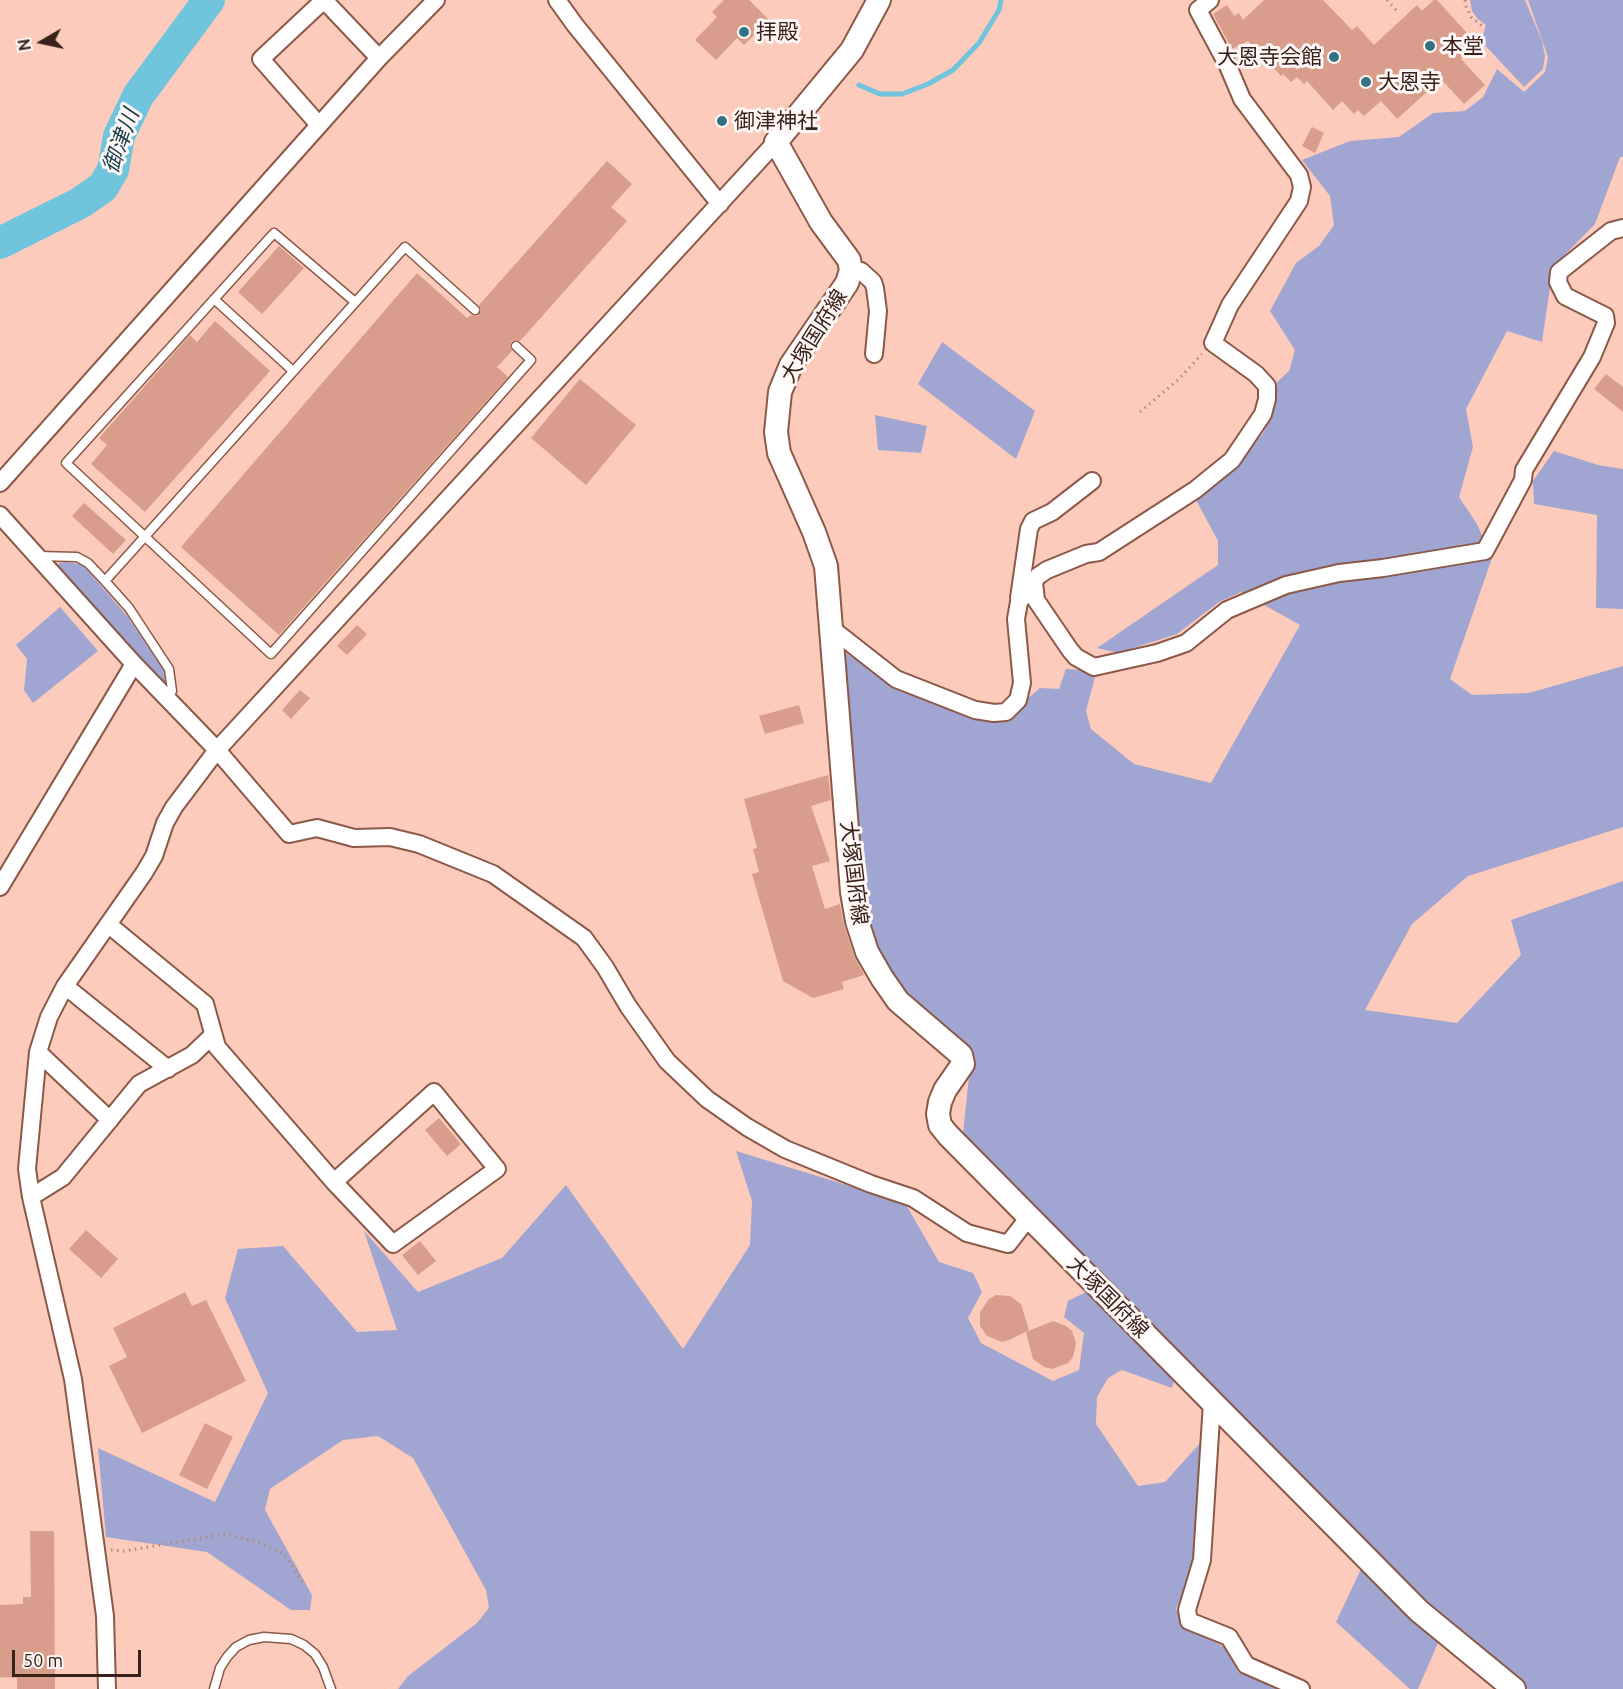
<!DOCTYPE html>
<meta charset="utf-8">
<style>
body{margin:0}
#map{position:relative;width:1623px;height:1689px;overflow:hidden;background:#fccbbb;font-family:Ubuntu,sans-serif}
canvas{display:block}
.north{position:absolute;left:12px;top:12px;width:60px;height:60px;-webkit-text-stroke:4px #fef7f5;paint-order:stroke;rotate:261deg;font-size:16px;font-weight:700;line-height:24px;text-align:center;color:#38211a}
.north::after{content:'';display:block;margin:auto;width:21px;height:27px;background:#38211a;clip-path:polygon(50% 0,100% 100%,50% 72%,0 100%)}
.scale{position:absolute;left:12px;top:1650px;width:129px;height:27px;box-sizing:border-box;border:3px solid #38211a;border-top:0;padding-left:8px;font-size:18px;line-height:21px;white-space:nowrap;color:#38211a;-webkit-text-stroke:4px #fef7f5;paint-order:stroke}
</style>
<div id="map">
<canvas width="1623" height="1689"></canvas>
<div class="north">N</div>
<div class="scale">50 m</div>
</div>
<script>
const ctx = document.querySelector('canvas').getContext('2d');
ctx.lineJoin = 'round';
function fill(path, color) {
  ctx.fillStyle = color;
  ctx.fill(path, 'evenodd');
}
function shape(rows) {
  const path = new Path2D();
  for (const r of rows) {
    path.moveTo(r[0], r[1]);
    for (let i = 2; i < r.length; i += 2) path.lineTo(r[i], r[i + 1]);
  }
  return path;
}
function trace(path, color, width, dash) {
  ctx.strokeStyle = color;
  ctx.lineWidth = width;
  ctx.lineCap = dash ? 'butt' : 'round';
  ctx.setLineDash(dash || []);
  ctx.stroke(path);
}
function drawText(font, color, halo, rows, align = 'center') {
  ctx.font = font + ' Ubuntu,"Noto Sans JP",sans-serif';
  ctx.lineWidth = 6;
  ctx.setLineDash([]);
  ctx.textBaseline = 'middle';
  ctx.strokeStyle = halo;
  ctx.fillStyle = color;
  for (const [text, x, y, turn = 0] of rows) {
    ctx.save();
    ctx.translate(x, y);
    ctx.rotate((+turn || 0) * Math.PI / 180);
    ctx.textAlign = isNaN(turn) ? turn : align;
    if (halo) ctx.strokeText(text, 0, 0);
    ctx.fillText(text, 0, 0);
    ctx.restore();
  }
}
const green = shape([
 [1470,0,1525,0,1542,41,1545,56,1543,69,1524,87,1481,41,1486,25,1478,19,1472,11],
 [1528,0,1623,0,1623,157,1620,157,1595,224,1553,267,1542,342,1507,331,1466,409,1473,447,1459,497,1477,524,1492,558,1450,679,1472,695,1529,693,1623,666,1623,827,1468,876,1412,924,1365,1010,1457,1023,1521,955,1511,920,1623,881,1623,1689,1528,1689,1422,1602,963,1133,970,1068,903,993,874,949,865,918,842,655,846,653,896,687,1011,713,1040,688,1059,689,1066,669,1084,670,1095,677,1086,711,1091,729,1134,764,1211,783,1300,625,1241,592,1219,602,1177,634,1118,653,1097,648,1218,565,1218,541,1195,498,1255,442,1262,435,1269,421,1269,390,1289,371,1295,350,1270,311,1296,263,1319,246,1334,225,1330,196,1302,160,1350,141,1399,137,1433,113,1465,111,1483,97,1497,69,1524,92,1545,72,1548,57],
 [942,342,1035,411,1016,459,918,384],
 [875,415,927,426,921,453,878,450],
 [1554,451,1598,465,1623,469,1623,609,1596,608,1597,515,1534,504,1533,481],
 [67,562,79,564,85,567,128,617,163,669,166,685,164,686,58,566,59,563],
 [60,607,98,651,33,703,24,690,27,659,16,645],
 [736,1151,905,1203,939,1262,973,1273,982,1292,968,1318,981,1343,1053,1381,1079,1370,1084,1333,1064,1317,1068,1301,1088,1291,1175,1376,1172,1388,1122,1370,1108,1378,1097,1397,1096,1424,1138,1486,1165,1482,1202,1441,1195,1562,1176,1609,1182,1625,1226,1648,1238,1672,1278,1689,398,1689,408,1676,477,1623,489,1608,486,1590,413,1458,378,1436,343,1440,270,1489,265,1510,312,1595,310,1610,291,1610,207,1552,106,1537,98,1448,215,1502,268,1393,225,1298,238,1249,283,1246,357,1332,397,1330,364,1231,418,1292,502,1258,566,1185,683,1349,750,1245,752,1201],
 [1361,1569,1438,1643,1418,1689,1410,1689,1336,1622]
]);
const stream = shape([
 [859,85,880,94,902,94,928,84,953,70,979,43,999,10,1001,0]
]);
const river = shape([
 [0,243,80,203,103,187,113,170,119,136,138,96,209,0]
]);
const building = shape([
 [724,0,749,0,769,20,744,45,737,38,716,60,695,40,717,17,712,12],
 [1264,0,1323,0,1352,30,1357,26,1374,45,1417,5,1422,11,1434,0,1437,0,1477,44,1461,59,1485,85,1464,104,1441,79,1397,119,1381,101,1364,116,1358,110,1354,114,1342,101,1333,110,1307,81,1304,84,1297,77,1291,82,1283,74,1281,76,1248,41,1232,49,1213,14,1227,5,1234,16,1239,13,1243,20],
 [1312,127,1324,133,1315,153,1302,146],
 [607,161,632,184,611,207,627,221,520,341,515,340,511,342,510,347,512,351,497,367,508,377,279,635,181,547,417,273,467,318,471,315,477,316,481,311,479,305],
 [279,246,304,268,262,314,238,292],
 [215,321,270,371,145,512,91,464,107,445,99,438,190,335,197,342],
 [1606,374,1623,387,1623,412,1594,389],
 [580,379,636,425,586,485,531,438],
 [84,503,126,540,113,554,72,516],
 [357,625,367,634,347,655,337,646],
 [300,690,310,698,291,719,282,710],
 [799,705,804,723,765,734,759,716],
 [828,775,831,800,811,806,830,861,812,866,825,909,840,904,844,925,854,956,864,975,842,982,844,989,813,998,783,981,752,874,759,872,753,849,757,848,744,799],
 [439,1118,461,1144,447,1156,425,1130],
 [86,1230,118,1259,101,1278,69,1249],
 [420,1241,436,1261,418,1275,402,1255],
 [185,1292,192,1306,206,1300,246,1381,142,1433,109,1366,127,1357,113,1328],
 [996,1295,1010,1296,1021,1304,1029,1330,1009,1340,1002,1342,987,1336,980,1326,980,1312,989,1299],
 [1053,1321,1066,1326,1072,1331,1076,1343,1073,1357,1068,1363,1052,1369,1044,1367,1033,1359,1026,1332],
 [205,1423,233,1437,207,1489,179,1475],
 [30,1531,54,1531,55,1689,17,1689,17,1678,0,1677,0,1605,23,1604,23,1597,31,1597]
]);
const path = shape([
 [1387,0,1397,11],
 [1465,0,1466,6,1471,17,1482,26],
 [1140,412,1179,379,1202,354],
 [111,1550,124,1551,225,1534,258,1542,284,1554,303,1582]
]);
const lane = shape([
 [214,299,293,371],
 [355,302,274,233,66,463,271,654,531,360,516,346],
 [37,556,77,557,88,563,105,581,129,608,169,669,172,691,168,699],
 [105,581,405,247,475,310],
 [214,1689,220,1668,227,1657,236,1647,249,1640,264,1637,291,1639,304,1645,315,1654,323,1667,331,1689]
]);
const street = shape([
 [324,0,379,58],
 [557,0,575,25,720,204],
 [319,125,261,59,324,0],
 [851,270,861,271,873,282,875,288,878,311,874,354],
 [0,483,379,58,436,0],
 [0,515,134,664,217,750,289,834,317,828,354,838,390,837,419,844,493,874,584,938,605,967,628,1006,667,1061,707,1099,747,1127,785,1149,871,1184,913,1198,967,1233,1008,1244,1029,1217],
 [1034,583,1036,600,1070,650,1076,657,1094,667,1157,653,1186,643,1227,610,1286,585,1339,573,1383,568,1485,551,1523,480,1524,470,1592,357,1606,323,1605,316,1565,296,1558,282,1559,272,1611,231,1623,228],
 [1019,598,1029,529,1033,521,1052,512,1092,481],
 [831,628,896,679,975,710,994,713,1006,712,1018,700,1022,683,1016,619,1019,602,1038,576,1047,570,1086,554,1099,552,1195,490,1232,460,1263,414,1267,399,1267,386,1256,374,1213,343,1230,305,1299,201,1302,187,1299,175,1242,99,1228,66,1198,10,1210,0],
 [0,887,134,664],
 [109,925,205,1004,217,1047,334,1182,393,1244,497,1169,434,1092,334,1182],
 [65,986,168,1069],
 [38,1052,110,1120],
 [31,1197,63,1177,139,1084,192,1055,213,1035],
 [1212,1402,1202,1560,1187,1610,1189,1621,1229,1637,1246,1665,1301,1689],
 [107,1689,105,1616,73,1379,31,1197,27,1169,38,1052,49,1017,65,986,144,873,154,856,165,823,174,807,217,750,776,142]
]);
const secondary = shape([
 [879,0,852,50,776,142,821,222,849,260,851,270,847,283,791,365,780,392,776,432,779,453,814,532,826,566,852,892,857,921,867,952,882,978,898,1001,961,1055,963,1064,945,1090,940,1102,938,1114,940,1125,948,1135,1419,1611,1514,1689]
]);
const markers = [
 [744,32,6,"#317385"],
 [1430,46,6,"#317385"],
 [1334,57,6,"#317385"],
 [1366,82,6,"#317385"],
 [722,121,6,"#317385"]
];
const poiNames = [
 ["拝殿",756,32],
 ["本堂",1442,46],
 ["大恩寺会館",1322,57,"right"],
 ["大恩寺",1378,82],
 ["御津神社",734,121]
];
const streetNames = [
 ["大塚国府線",814,336,-58],
 ["大塚国府線",854,873,83],
 ["大塚国府線",1108,1297,45]
];
const waterNames = [
 ["御津川",121,141,-70]
];
fill(green, '#a0a6d1');
trace(stream, '#70c4dc', 5);
trace(river, '#70c4dc', 32);
fill(building, '#d89d8b');
trace(lane, '#8c5847', 11);
trace(street, '#8c5847', 20);
trace(secondary, '#8c5847', 26);
trace(path, '#b0897c', 3, [1.5, 4.5]);
trace(lane, '#fff', 8);
trace(street, '#fff', 16);
trace(secondary, '#fff', 22);
for (const [x, y, r, color] of markers) {
  const dot = new Path2D();
  dot.arc(x, y, r, 0, 2 * Math.PI);
  ctx.fillStyle = color;
  ctx.fill(dot);
  trace(dot, '#fef7f5', 2);
}
drawText('21px', '#38211a', '#fef7f5', poiNames, 'left');
drawText('21px', '#38211a', '#fef7f5', streetNames);
drawText('italic 22px', '#163d48', '#fef7f5', waterNames);
</script>
